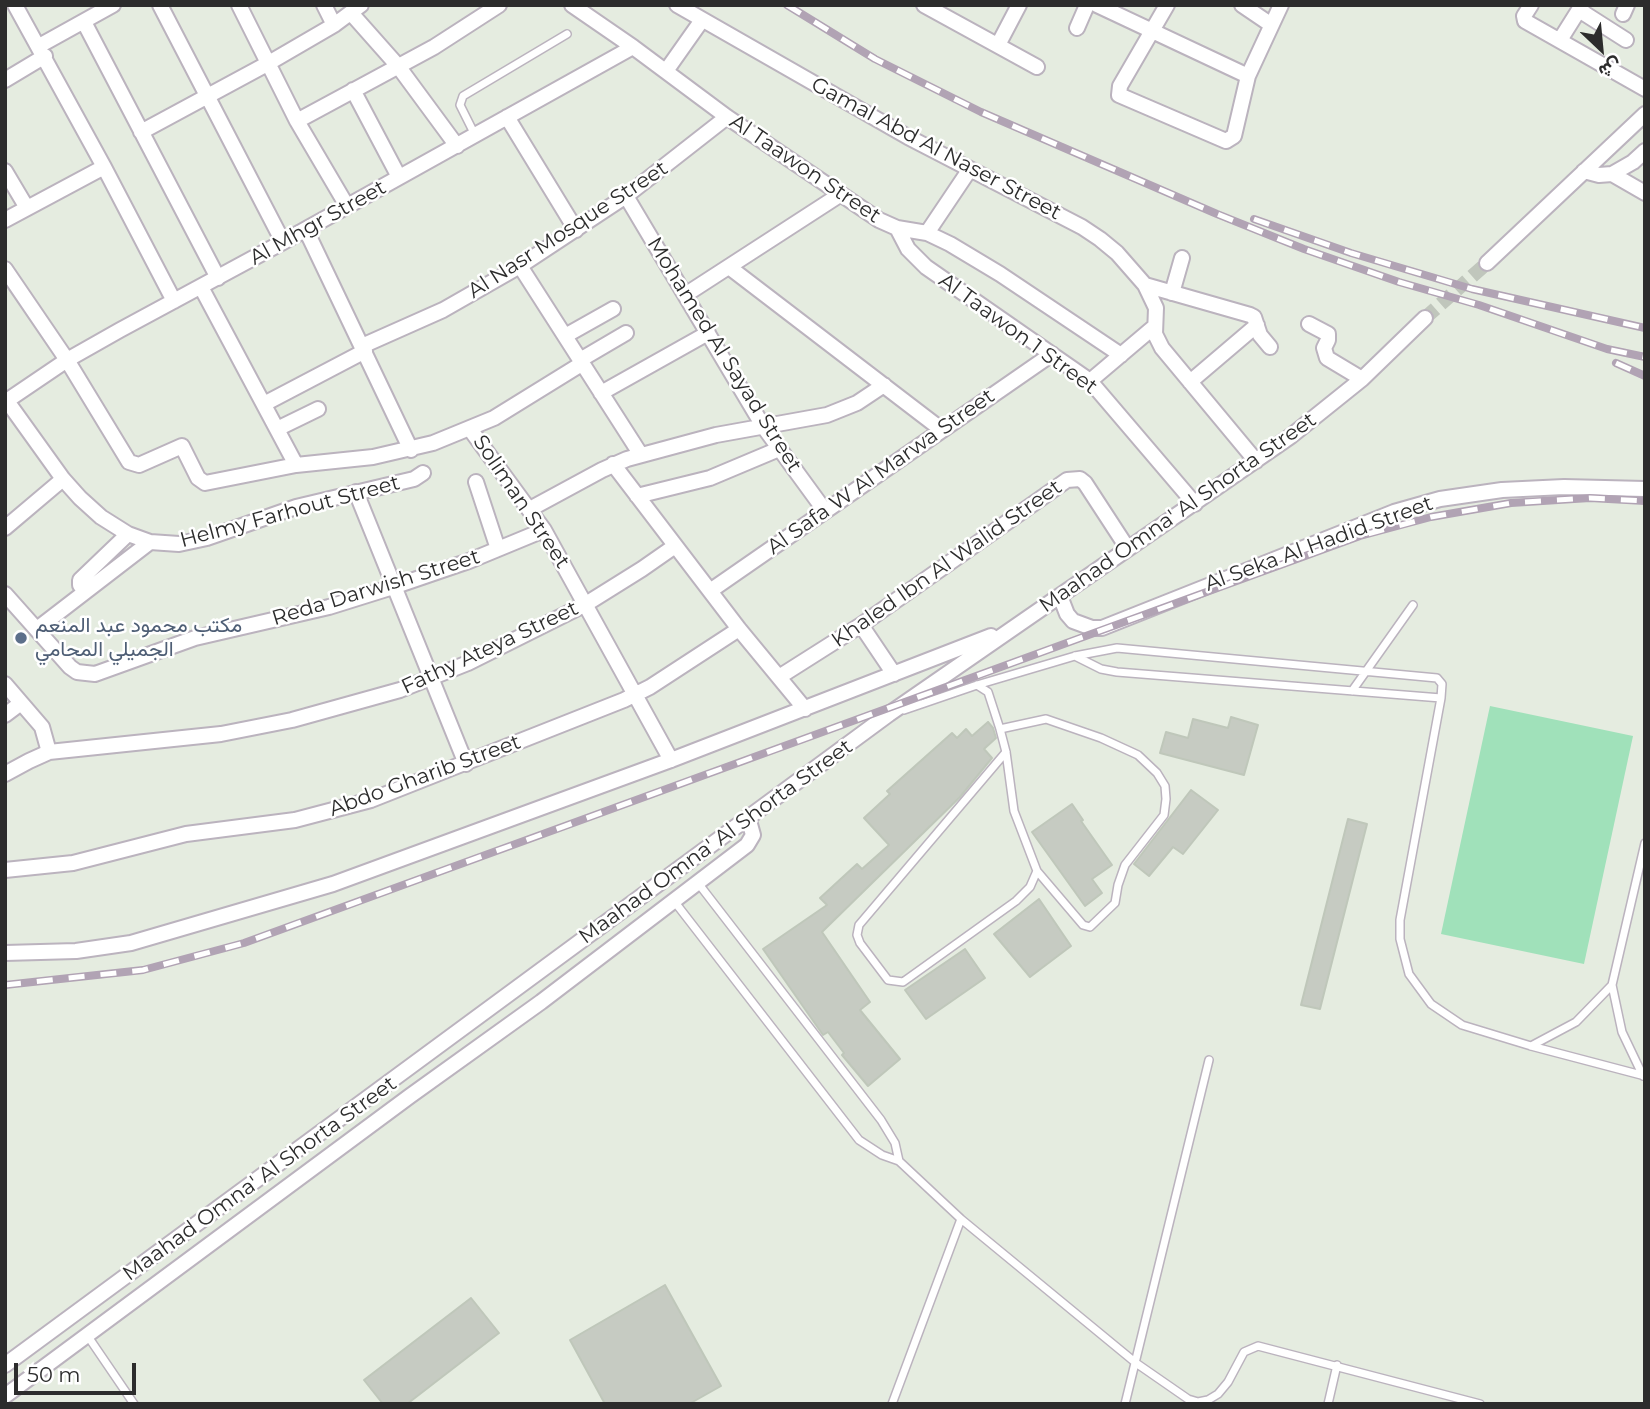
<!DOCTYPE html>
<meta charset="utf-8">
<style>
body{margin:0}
#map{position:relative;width:1650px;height:1409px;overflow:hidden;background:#e5ece0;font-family:Montserrat,Vazirmatn,sans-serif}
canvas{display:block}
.frame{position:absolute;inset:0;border:7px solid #2c2c2c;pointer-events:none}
.north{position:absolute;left:1566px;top:14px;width:70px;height:70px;-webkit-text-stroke:5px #fff;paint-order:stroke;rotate:154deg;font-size:19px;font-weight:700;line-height:28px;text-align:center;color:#2c2c2c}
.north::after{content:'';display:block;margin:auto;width:24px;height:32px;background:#2c2c2c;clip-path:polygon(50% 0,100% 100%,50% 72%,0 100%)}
.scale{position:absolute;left:14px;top:1363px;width:122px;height:32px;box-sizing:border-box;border:4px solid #2c2c2c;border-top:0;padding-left:9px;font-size:21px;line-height:24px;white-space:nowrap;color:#2c2c2c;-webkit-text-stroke:5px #fff;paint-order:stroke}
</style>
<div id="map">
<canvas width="1650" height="1409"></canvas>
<div class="frame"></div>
<div class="north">ش</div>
<div class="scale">50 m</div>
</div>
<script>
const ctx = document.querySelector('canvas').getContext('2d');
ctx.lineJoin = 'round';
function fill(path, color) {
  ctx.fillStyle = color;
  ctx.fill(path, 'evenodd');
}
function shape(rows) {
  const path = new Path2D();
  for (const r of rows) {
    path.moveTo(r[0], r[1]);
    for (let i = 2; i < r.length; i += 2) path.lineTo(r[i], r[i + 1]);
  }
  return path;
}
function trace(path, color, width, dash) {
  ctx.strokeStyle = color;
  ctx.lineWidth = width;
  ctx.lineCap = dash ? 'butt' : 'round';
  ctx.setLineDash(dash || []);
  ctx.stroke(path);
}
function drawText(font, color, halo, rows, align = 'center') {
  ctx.font = font + ' Montserrat,Vazirmatn,sans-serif';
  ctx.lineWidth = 5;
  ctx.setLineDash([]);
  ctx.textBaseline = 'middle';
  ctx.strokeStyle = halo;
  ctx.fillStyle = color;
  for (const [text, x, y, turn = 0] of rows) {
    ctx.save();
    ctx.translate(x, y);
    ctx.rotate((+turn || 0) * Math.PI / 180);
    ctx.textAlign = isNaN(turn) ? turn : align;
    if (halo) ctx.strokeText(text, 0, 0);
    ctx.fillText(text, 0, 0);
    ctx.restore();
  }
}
const pitch = shape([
 [1490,706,1633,736,1584,964,1441,934]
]);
const building = shape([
 [1231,717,1258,725,1244,775,1160,753,1166,732,1188,738,1193,719,1228,728,1231,717],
 [988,722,993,728,996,738,984,749,992,758,960,797,822,932,870,1002,860,1010,900,1059,868,1086,842,1055,844,1053,828,1032,823,1035,763,949,827,905,820,898,857,864,862,869,889,845,864,818,890,794,887,791,952,733,957,738,966,729,972,736,988,722],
 [1191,790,1218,810,1183,854,1173,847,1149,876,1134,864,1191,790],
 [1072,804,1083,820,1081,821,1112,865,1092,879,1102,893,1085,906,1032,832,1072,804],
 [1348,819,1367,824,1320,1009,1301,1005,1348,819],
 [1039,899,1071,946,1030,977,994,934,1039,899],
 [965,949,985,978,926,1019,905,990,965,949],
 [665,1285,721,1386,689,1404,605,1404,570,1340,665,1285],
 [471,1298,499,1333,407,1404,383,1404,364,1380,471,1298]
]);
const streetTunnel = shape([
 [1425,318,1487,263]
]);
const lane = shape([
 [475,135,460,105,463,96,567,34],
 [1075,656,1101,669,1117,672,1441,698],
 [977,685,988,692,1000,729,1006,752,1014,811,1037,871,1030,887,1016,901,903,982,888,980,860,943,857,935,859,925,1006,752],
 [1352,691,1413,605],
 [904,710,977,685,1075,656,1117,648,1437,678,1442,684,1441,698,1400,920,1400,939,1409,974,1431,1004,1462,1025,1531,1046,1645,1076],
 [1000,729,1046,719,1101,738,1138,755,1157,773,1165,786,1166,799,1164,815,1125,865,1118,885,1115,903,1090,927,1083,925,1037,871],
 [698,883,881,1120,895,1143,899,1161],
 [674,901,859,1140,882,1155,899,1161,961,1219,1136,1363,1188,1399,1198,1402,1208,1400,1218,1394,1228,1382,1244,1352,1258,1346,1480,1404],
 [1531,1046,1576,1022,1612,985],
 [1643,1076,1622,1032,1612,985,1645,843],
 [87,1335,134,1404],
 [892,1404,961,1219],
 [1125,1404,1209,1060],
 [1328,1404,1337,1365]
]);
const street = shape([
 [15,5,104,167,174,301],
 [160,5,283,242],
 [239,5,297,121,347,206],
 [324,5,334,25],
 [572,5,633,47,727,117,879,220,897,228,927,233,950,244,1000,274,1121,355],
 [677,5,908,137,1082,227,1100,239,1117,253,1145,285,1156,308,1155,334,1162,348,1256,461],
 [924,5,1037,67],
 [1097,5,1248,76],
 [1167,5,1120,86,1119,95,1226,141,1234,136,1248,76,1281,5],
 [1242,5,1270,24],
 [1531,5,1524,16,1525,21,1645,89],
 [1579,10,1626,40],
 [351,13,398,66,457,146],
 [1623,14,1627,5],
 [84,22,218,278],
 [1077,28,1087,5],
 [1560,40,1582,5],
 [998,45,1019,5],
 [39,46,113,5],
 [666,71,702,20],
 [5,80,45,56],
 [353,90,399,177],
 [507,117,576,230],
 [297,121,434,47,499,5],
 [141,132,267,64,334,25,361,5],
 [5,171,27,208],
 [1584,171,1599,175,1612,174,1633,162,1645,151],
 [1612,174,1645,193],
 [626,196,763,426,825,511],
 [5,220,104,167],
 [897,228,908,249,926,267,1090,381,1195,504],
 [306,230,411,450],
 [927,233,970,169],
 [1487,263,1645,114],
 [520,266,641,455],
 [729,267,942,430],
 [5,269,67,360,129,462,139,465,182,446,198,478,205,483,296,465,373,457,433,443,494,418,583,363],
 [1145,285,1250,315,1254,317,1260,335,1270,347],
 [201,287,296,465],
 [1172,293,1182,258],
 [685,295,841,194],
 [1309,324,1328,334,1328,340,1324,348,1327,358,1362,379],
 [565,336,613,309],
 [362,346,443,310,520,266,626,196,727,117],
 [580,360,626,333],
 [1090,381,1155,326],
 [1190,382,1257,325],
 [601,393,708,333],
 [7,401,63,479,80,498,101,517,128,534,150,542,179,544,207,538,296,507,414,479,423,473],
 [5,402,67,360,120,330,283,242,633,47],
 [264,404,365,351],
 [277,429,318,409],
 [470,429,544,530,671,760],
 [613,464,739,629,805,709],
 [476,482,498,549],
 [356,492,466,764],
 [637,496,710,478,779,449],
 [530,509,602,470,627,459,716,435,827,415,857,403,884,385],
 [5,528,63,479],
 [710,591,1052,354],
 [85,592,80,585,80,580,128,534],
 [5,594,70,667,77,672,95,674,195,638,329,607,393,587,469,561,544,530],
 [1060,596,1067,614,1073,621,1092,628,1102,628,1394,512,1440,499,1502,490,1564,487,1645,489],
 [861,625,894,674],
 [37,629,150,542],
 [779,677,861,625,1067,480,1080,479,1085,483,1128,549],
 [5,684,42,727,49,752],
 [5,715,21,703],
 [5,774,29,761,49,752,221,734,292,720,400,690,468,663,586,604,642,569,675,546],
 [5,870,73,863,186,834,295,820,371,800,624,700,650,687,739,629],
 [5,953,76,951,131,943,333,884,671,760,991,636],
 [5,1365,889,714,1291,436,1362,379,1425,318],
 [5,1396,410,1096,541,1002,747,845,753,835,748,817]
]);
const rail = shape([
 [787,5,875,59,981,112,1217,214,1304,249,1399,282,1479,305,1607,349,1645,357],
 [1254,219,1351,253,1472,289,1645,328],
 [1616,363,1645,376],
 [5,985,143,970,244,943,1360,536,1431,517,1511,503,1590,498,1645,501]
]);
const markers = [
 [21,638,7,"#5c6f8a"]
];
const streetNames = [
 ["Gamal Abd Al Naser Street",936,149,28],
 ["Al Taawon Street",805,169,34],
 ["Al Mhgr Street",318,223,-29],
 ["Al Nasr Mosque Street",568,230,-33],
 ["Al Taawon 1 Street",1018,334,36],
 ["Mohamed Al Sayad Street",724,355,58],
 ["Al Safa W Al Marwa Street",881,472,-35],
 ["Soliman Street",521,502,56],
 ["Helmy Farhout Street",290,512,-15],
 ["Maahad Omna' Al Shorta Street",1178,513,-35],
 ["Al Seka Al Hadid Street",1319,544,-20],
 ["Khaled Ibn Al Walid Street",947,564,-35],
 ["Reda Darwish Street",376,588,-17],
 ["Fathy Ateya Street",490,648,-25],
 ["Abdo Gharib Street",425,776,-20],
 ["Maahad Omna' Al Shorta Street",716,842,-36],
 ["Maahad Omna' Al Shorta Street",260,1179,-36]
];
const serviceNames = [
 ["مكتب محمود عبد المنعم",35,626],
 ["الجميلي المحامي",35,650]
];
fill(pitch, '#a0e1ba');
fill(building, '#c6cbc2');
trace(building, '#bfc7ba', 2);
trace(streetTunnel, '#c0c6bc', 14, [14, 7]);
trace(lane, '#bbb3be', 10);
trace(street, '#bbb3be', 18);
trace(lane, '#fff', 7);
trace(street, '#fff', 14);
trace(rail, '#b1a3b4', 8);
trace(rail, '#fff', 5, [16]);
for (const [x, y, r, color] of markers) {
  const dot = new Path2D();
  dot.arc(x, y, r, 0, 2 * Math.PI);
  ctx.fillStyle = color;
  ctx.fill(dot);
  trace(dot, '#fff', 2.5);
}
drawText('21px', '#2c2c2c', '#fff', streetNames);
drawText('21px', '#4e5e75', '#fff', serviceNames, 'left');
</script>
